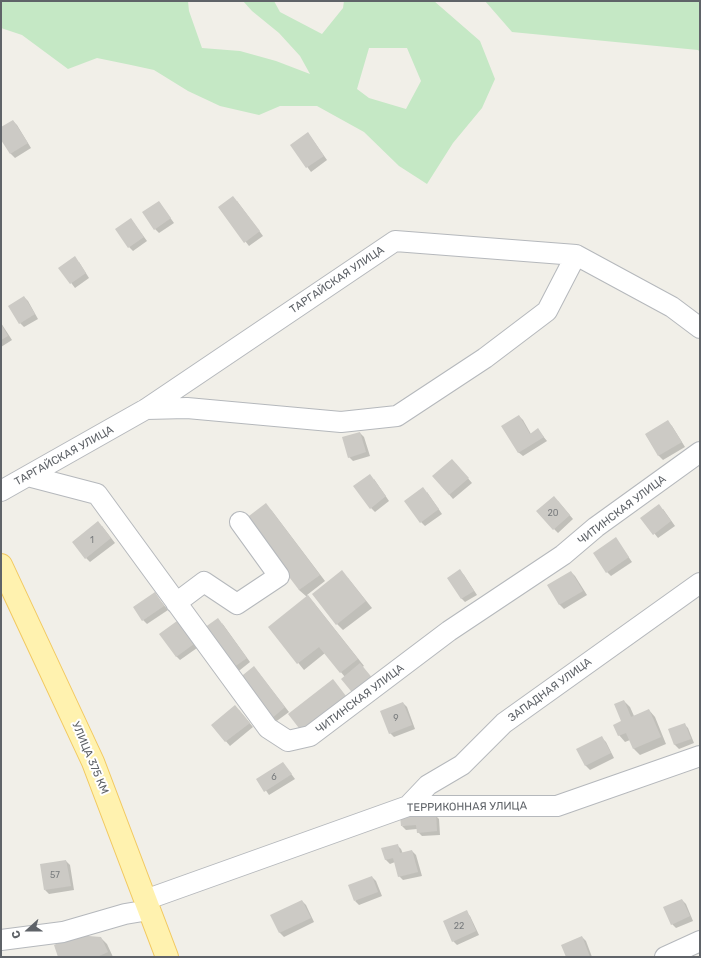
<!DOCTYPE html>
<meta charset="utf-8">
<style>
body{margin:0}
#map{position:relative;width:701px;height:958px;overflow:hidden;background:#f1efe8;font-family:Rubik,sans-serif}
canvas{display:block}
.frame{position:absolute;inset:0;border:2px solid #5f6368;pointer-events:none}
.north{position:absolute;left:8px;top:910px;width:40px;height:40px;-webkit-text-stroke:3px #fff;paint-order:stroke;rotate:249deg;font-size:11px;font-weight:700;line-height:16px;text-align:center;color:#5f6368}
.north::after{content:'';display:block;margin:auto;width:14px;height:18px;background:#5f6368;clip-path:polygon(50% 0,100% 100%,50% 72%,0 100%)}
</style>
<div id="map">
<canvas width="701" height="958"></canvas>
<div class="frame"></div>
<div class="north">С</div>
</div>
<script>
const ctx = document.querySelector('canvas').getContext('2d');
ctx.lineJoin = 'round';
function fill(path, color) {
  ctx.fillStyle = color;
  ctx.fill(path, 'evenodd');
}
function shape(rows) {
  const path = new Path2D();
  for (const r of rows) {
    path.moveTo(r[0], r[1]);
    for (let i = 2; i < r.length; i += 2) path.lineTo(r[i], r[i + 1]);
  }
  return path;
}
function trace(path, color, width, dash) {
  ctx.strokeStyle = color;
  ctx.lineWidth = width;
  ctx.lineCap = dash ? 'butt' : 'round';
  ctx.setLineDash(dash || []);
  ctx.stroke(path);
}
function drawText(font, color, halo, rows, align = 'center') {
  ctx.font = font + ' Rubik,sans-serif';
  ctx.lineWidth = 4;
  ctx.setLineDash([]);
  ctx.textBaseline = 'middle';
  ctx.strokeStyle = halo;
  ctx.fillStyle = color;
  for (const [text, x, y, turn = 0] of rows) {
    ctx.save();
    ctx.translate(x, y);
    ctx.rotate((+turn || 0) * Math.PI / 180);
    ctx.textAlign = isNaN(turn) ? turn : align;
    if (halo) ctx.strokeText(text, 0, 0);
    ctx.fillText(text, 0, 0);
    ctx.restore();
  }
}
const green = shape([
 [1,1,188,1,189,11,202,48,240,51,276,61,310,74,300,56,279,33,252,11,243,1,274,1,280,12,322,34,343,8,344,1,434,1,480,41,495,79,482,108,453,143,427,184,399,166,364,132,317,106,280,106,259,115,220,106,188,91,154,70,131,65,97,58,68,69,22,35,1,28],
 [369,48,407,48,421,81,406,109,369,98,357,89],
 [485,1,700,1,700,52,698,50,512,32]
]);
const shadow = shape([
 [13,121,17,125,31,148,15,158,11,154,1,138,1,129],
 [308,133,327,160,311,172,291,145],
 [237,201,263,236,249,246,219,208],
 [159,202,174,223,159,233,155,229],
 [131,219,147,241,133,251,129,247],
 [79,262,89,278,75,288,60,268],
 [24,297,28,301,38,319,24,327,20,323],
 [1,323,12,340,1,347],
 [519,416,523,420,531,434,538,430,547,441,523,456,518,452],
 [668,422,672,426,685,447,663,460,659,456,646,435],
 [360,433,364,437,370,456,353,461,349,457],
 [456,464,472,483,453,499,433,476],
 [374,479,389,501,375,512,371,508],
 [427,492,442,514,425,526,421,522],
 [558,501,573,519,558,533,554,529],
 [266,505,272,511,325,581,307,595,314,603,364,666,345,677,325,653,304,670,269,627,307,597,299,590],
 [663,509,675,526,658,538,642,518],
 [102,526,115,543,90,562,86,558],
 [619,543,632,562,611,576,607,572],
 [460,571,464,575,477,595,465,602,461,598],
 [571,572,575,576,587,595,564,609,560,605,549,586],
 [348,578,372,608,343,630,337,624],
 [154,593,168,610,147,624,143,620],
 [177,622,197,648,180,660,176,656],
 [222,623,250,662,235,674],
 [258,672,289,712,274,723],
 [624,701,630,707,634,716,649,710,655,717,666,744,640,755,634,749,630,740,625,742,619,735,622,722],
 [403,703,407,707,415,729,394,737,390,733],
 [239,710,253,727,230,746,212,725],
 [684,724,688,728,694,743,679,749,675,745,670,729],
 [602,738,606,742,614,758,590,770,586,766,578,750],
 [283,763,295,779,269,795,258,779],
 [435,815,439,819,440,835,422,836,418,832,417,829,406,830,402,826],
 [397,845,401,849,403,854,412,851,416,855,422,876,403,880,399,876,395,862,390,864,385,859],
 [66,861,70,865,74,890,49,894,45,890],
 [372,877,376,881,382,896,359,905,355,901],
 [682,900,686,904,693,921,676,928,672,924],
 [302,901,306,905,314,922,284,937,280,933,272,915],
 [466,912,470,916,479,935,457,945,453,941],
 [582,937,586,941,592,957,567,957],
 [101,938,107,944,113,957,59,957]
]);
const building = shape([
 [13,120,28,143,10,154,1,140,1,127],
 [308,132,324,156,306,168,290,145],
 [233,196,260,231,244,243,218,207],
 [159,201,171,218,154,230,142,212],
 [131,218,144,237,128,248,115,229],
 [75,256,86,273,70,284,58,268],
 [24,296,35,314,19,324,8,306],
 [1,324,8,336,1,340],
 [519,415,530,434,538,428,544,437,518,453,501,426],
 [668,420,682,442,658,456,645,434],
 [360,432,366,452,348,458,342,437],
 [452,459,469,478,449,495,432,476],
 [370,474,386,496,370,509,353,486],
 [423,487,439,509,420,523,404,501],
 [554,496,570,515,553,530,536,511],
 [266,503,320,575,299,590,245,519],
 [659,504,671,521,653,535,640,518],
 [98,521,111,538,85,559,72,542],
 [616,537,629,557,606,573,593,553],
 [460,569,474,591,461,599,447,578],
 [342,570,366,601,336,625,312,594],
 [571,571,583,591,559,605,547,585],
 [155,592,164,606,142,621,133,607],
 [308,595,358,659,340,673,319,647,297,664,268,627],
 [218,618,247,658,230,670,201,630],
 [177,621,194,644,176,657,159,634],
 [360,663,374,680,355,696,341,679],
 [254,666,285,707,270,720,238,679],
 [333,679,346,696,302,732,288,714],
 [624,700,631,717,649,709,661,737,633,749,626,733,618,736,613,725,621,721,614,704],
 [403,702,412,725,389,734,380,711],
 [235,705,250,723,225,742,211,725],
 [685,723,691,739,674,745,668,729],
 [602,736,611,753,585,766,576,749],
 [283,762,292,774,264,792,256,779],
 [436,814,437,831,417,833,416,825,401,826,400,816],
 [398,844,400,853,412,850,418,872,398,877,393,858,385,860,381,848],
 [66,860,71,886,44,890,40,864],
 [372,876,378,892,354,901,348,885],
 [682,899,690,916,671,925,663,907],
 [302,900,311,918,279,933,270,915],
 [467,910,476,931,452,942,443,921],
 [76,935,101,937,108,952,97,957,58,957,54,945],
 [582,936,590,957,566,957,561,945]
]);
const minor = shape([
 [146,409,187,408,341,422,397,416,485,358,547,311,576,255],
 [28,476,97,494,268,728,288,741,310,736,449,631,563,555,596,527,700,452],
 [1,491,146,409,395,241,576,255,672,307,700,328],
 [176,603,204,582,237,604,279,576,240,522],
 [408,806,428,785,462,765,504,723,700,583],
 [145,900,408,806,557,806,700,756],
 [1,940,63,932,125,914,149,910],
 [665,957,700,941]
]);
const major = shape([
 [1,565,93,762,167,957]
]);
const numberNames = [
 ["20",553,513],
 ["1",92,540],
 ["9",396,718],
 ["6",274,777],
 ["57",55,875],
 ["22",459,926]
];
const streetNames = [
 ["ТАРГАЙСКАЯ УЛИЦА",337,280,-34],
 ["ТАРГАЙСКАЯ УЛИЦА",64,456,-29],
 ["ЧИТИНСКАЯ УЛИЦА",622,510,-37],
 ["ЗАПАДНАЯ УЛИЦА",550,690,-36],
 ["ЧИТИНСКАЯ УЛИЦА",360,699,-37],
 ["УЛИЦА 375 КМ",90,758,67],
 ["ТЕРРИКОННАЯ УЛИЦА",467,807,-1]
];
fill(green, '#c5e8c5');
fill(shadow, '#0003');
fill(building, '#cccac5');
trace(minor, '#b5b8bc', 22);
trace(major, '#f2c960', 24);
trace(minor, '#fff', 20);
trace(major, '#fff2af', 22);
drawText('9px', '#7a7d7f', null, numberNames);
drawText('11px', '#5f6368', '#fff', streetNames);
</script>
